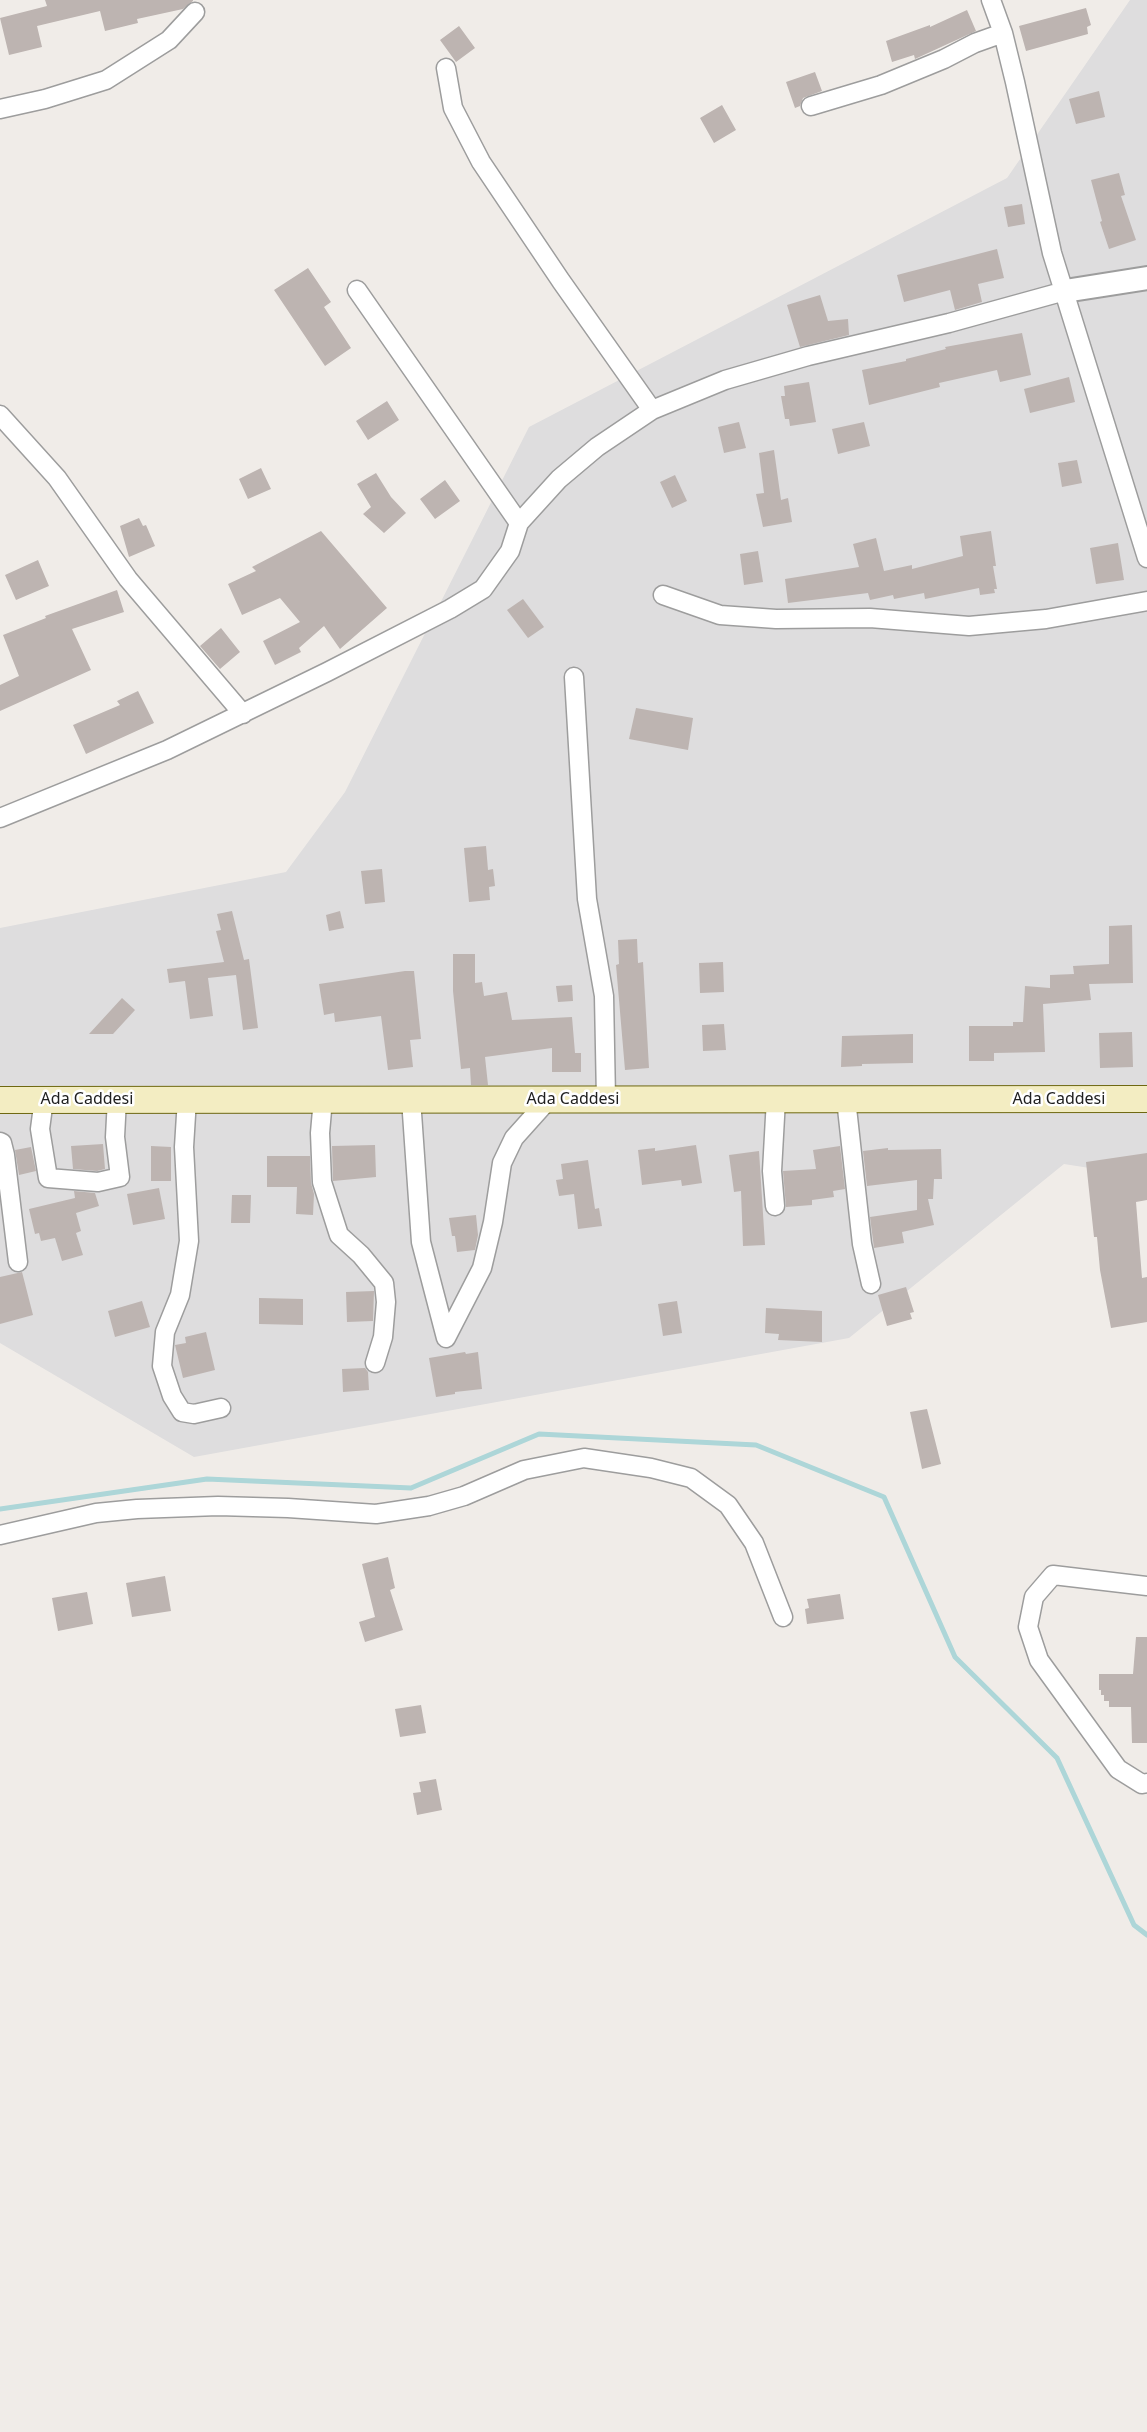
<!DOCTYPE html>
<style>
body{margin:0}
canvas{display:block;background:#f0ece8}
</style>
<canvas width="1147" height="2432"></canvas>
<script>
const ctx = document.querySelector('canvas').getContext('2d');
ctx.lineJoin = 'round';
function fill(path, color) {
  ctx.fillStyle = color;
  ctx.fill(path, 'evenodd');
}
function shape(rows) {
  const path = new Path2D();
  for (const r of rows) {
    path.moveTo(r[0], r[1]);
    for (let i = 2; i < r.length; i += 2) path.lineTo(r[i], r[i + 1]);
  }
  return path;
}
function trace(path, color, width, dash) {
  ctx.strokeStyle = color;
  ctx.lineWidth = width;
  ctx.lineCap = dash ? 'butt' : 'round';
  ctx.setLineDash(dash || []);
  ctx.stroke(path);
}
function drawText(font, color, halo, rows, align = 'center') {
  ctx.font = font + ' "Noto Sans",sans-serif';
  ctx.lineWidth = 5;
  ctx.setLineDash([]);
  ctx.textBaseline = 'middle';
  ctx.strokeStyle = halo;
  ctx.fillStyle = color;
  for (const [text, x, y, turn = 0] of rows) {
    ctx.save();
    ctx.translate(x, y);
    ctx.rotate((+turn || 0) * Math.PI / 180);
    ctx.textAlign = isNaN(turn) ? turn : align;
    if (halo) ctx.strokeText(text, 0, 0);
    ctx.fillText(text, 0, 0);
    ctx.restore();
  }
}
const residential = shape([
 [1130,0,1147,0,1147,1177,1064,1164,849,1338,194,1457,0,1343,0,928,286,872,345,792,529,427,1007,178]
]);
const stream = shape([
 [0,1509,207,1479,411,1488,539,1434,756,1445,884,1497,955,1657,1057,1758,1134,1925,1147,1935]
]);
const building = shape([
 [45,0,193,0,193,1,183,9,137,19,138,23,105,31,100,11,37,26,42,47,9,55,0,18,47,6],
 [1086,8,1091,25,1087,27,1088,34,1026,51,1019,26],
 [967,10,976,31,915,59,914,55,892,62,886,41,930,25,930,27],
 [459,26,475,48,456,62,440,40],
 [815,72,822,91,803,98,800,106,795,108,786,82],
 [1099,91,1105,117,1076,124,1069,99],
 [722,105,736,130,714,143,700,118],
 [1119,173,1125,195,1121,196,1136,240,1109,249,1100,222,1102,221,1091,180],
 [1022,204,1025,224,1008,227,1004,207],
 [997,249,1004,278,978,284,982,302,955,310,950,290,904,302,897,275],
 [308,268,331,302,324,307,351,348,325,366,274,290],
 [820,295,828,321,848,319,849,335,800,347,787,305],
 [1022,333,1031,375,1000,382,997,370,939,383,940,387,869,405,862,370,906,361,906,359,946,349,945,347],
 [1069,377,1075,402,1030,413,1024,389],
 [809,382,816,422,790,426,789,419,785,419,781,396,785,396,784,386],
 [387,401,399,420,368,440,356,421],
 [739,422,746,448,724,453,718,427],
 [864,422,870,446,838,454,832,429],
 [774,450,781,500,788,498,792,522,763,527,756,494,764,493,759,453],
 [1077,460,1082,483,1062,487,1058,463],
 [261,468,271,489,248,499,239,479],
 [376,473,391,497,406,513,384,533,363,514,371,507,357,484],
 [675,475,687,501,672,508,660,482],
 [445,480,460,501,435,519,420,499],
 [139,518,143,526,146,525,155,546,129,557,120,526],
 [321,531,387,608,340,649,324,626,299,648,301,652,275,665,263,641,300,622,280,598,242,615,228,584,256,571,252,567],
 [991,531,996,566,993,566,997,589,994,589,995,593,980,595,979,588,925,599,924,593,894,599,893,595,870,600,868,593,788,603,785,579,859,567,853,544,876,538,884,571,912,565,912,569,963,556,960,536],
 [1118,543,1124,580,1096,584,1090,548],
 [758,551,763,582,744,585,740,554],
 [38,560,49,586,16,600,5,575],
 [117,590,124,612,72,629,91,670,0,711,0,685,19,676,3,635,46,618,45,616],
 [523,599,544,627,528,638,507,610],
 [221,628,240,652,220,669,200,646],
 [138,691,154,723,86,754,73,725,120,705,117,701],
 [636,708,693,718,688,750,629,739],
 [486,846,488,870,493,869,495,886,489,887,490,900,469,902,464,848],
 [382,869,385,902,365,904,361,871],
 [232,911,244,960,249,959,258,1028,243,1030,236,975,208,978,213,1016,190,1019,185,981,169,983,167,969,224,962,216,931,221,930,217,914],
 [340,911,344,928,329,931,326,915],
 [1132,925,1133,983,1089,984,1091,1000,1043,1004,1045,1052,994,1053,994,1061,969,1061,969,1026,1013,1026,1013,1022,1023,1022,1025,986,1050,988,1050,975,1074,974,1073,966,1109,964,1109,926],
 [637,939,638,963,643,962,649,1068,625,1070,616,965,619,964,618,940],
 [453,954,475,954,475,983,482,982,484,996,507,992,512,1020,572,1017,575,1053,581,1053,581,1072,552,1072,552,1048,485,1057,488,1085,471,1085,470,1068,461,1069,453,991],
 [723,962,724,992,700,993,699,963],
 [405,971,414,971,421,1039,410,1040,413,1067,388,1070,381,1016,335,1022,334,1013,324,1015,319,984],
 [572,985,573,1001,558,1002,556,986],
 [122,998,135,1010,113,1034,89,1034],
 [724,1024,726,1050,703,1051,702,1025],
 [1132,1032,1133,1067,1100,1068,1099,1033],
 [913,1034,913,1063,862,1064,862,1066,841,1067,842,1036],
 [103,1144,105,1169,97,1171,73,1169,71,1146],
 [375,1145,376,1177,333,1181,332,1146],
 [696,1145,702,1183,682,1186,681,1180,642,1185,638,1150,655,1148,655,1151],
 [151,1146,171,1147,171,1181,151,1181],
 [840,1146,845,1189,833,1191,834,1197,812,1200,812,1205,786,1207,783,1171,816,1169,813,1150],
 [31,1147,36,1171,19,1175,15,1150],
 [888,1148,888,1150,941,1149,942,1179,934,1179,933,1199,928,1199,934,1225,902,1232,904,1243,874,1248,870,1217,917,1210,917,1180,867,1186,863,1151],
 [759,1151,765,1245,743,1246,741,1191,734,1192,729,1155],
 [1147,1153,1147,1200,1136,1202,1142,1278,1147,1277,1147,1322,1111,1328,1100,1270,1097,1237,1094,1237,1086,1162],
 [267,1156,310,1156,311,1183,314,1194,313,1215,296,1214,297,1187,267,1187],
 [588,1160,595,1209,599,1208,602,1226,578,1229,574,1194,559,1196,556,1180,563,1179,561,1164],
 [159,1188,165,1219,133,1225,127,1194],
 [74,1191,95,1193,99,1206,76,1213,81,1231,76,1233,83,1255,62,1261,55,1238,41,1241,39,1233,35,1234,29,1209,75,1198],
 [232,1195,251,1195,250,1223,231,1223],
 [476,1215,478,1235,475,1250,457,1252,455,1236,452,1236,449,1218],
 [22,1272,33,1315,0,1324,0,1277],
 [906,1287,914,1312,910,1313,912,1319,887,1326,878,1295],
 [374,1291,373,1321,347,1322,346,1292],
 [259,1298,303,1299,303,1325,259,1324],
 [142,1301,150,1327,115,1337,108,1311],
 [677,1301,682,1333,663,1336,658,1304],
 [766,1308,822,1311,822,1342,778,1340,779,1334,765,1333],
 [206,1332,215,1370,183,1378,175,1345,186,1343,185,1337],
 [465,1352,466,1354,478,1352,482,1389,455,1392,455,1394,436,1397,429,1358],
 [365,1368,368,1372,369,1390,343,1392,342,1369],
 [927,1409,941,1464,922,1469,910,1412],
 [388,1557,395,1588,390,1590,403,1630,365,1642,359,1622,375,1617,362,1564],
 [165,1576,171,1611,132,1617,126,1583],
 [87,1592,93,1624,58,1631,52,1598],
 [840,1594,844,1619,807,1624,805,1609,809,1608,807,1599],
 [1136,1637,1147,1637,1147,1743,1132,1743,1131,1707,1109,1707,1109,1701,1104,1701,1104,1695,1101,1695,1101,1690,1099,1690,1099,1674,1133,1674],
 [421,1705,426,1733,400,1737,395,1709],
 [436,1779,442,1810,417,1815,413,1793,421,1792,419,1782]
]);
const minor = shape([
 [991,0,1003,33,1015,82,1052,253,1147,558],
 [446,68,453,108,481,162,561,281,652,410],
 [811,106,881,85,944,59,975,43,1003,33],
 [0,109,45,99,106,80,169,40,195,12],
 [357,290,519,523],
 [0,415,57,478,128,579,243,714],
 [663,595,720,615,776,619,870,618,969,626,1046,619,1147,601],
 [574,677,587,899,604,996,606,1099],
 [0,818,167,750,327,672,450,609,483,589,510,551,519,523,559,479,597,447,652,410,725,380,808,356,949,323,1065,291],
 [44,1099,40,1129,48,1178,98,1182,120,1177,115,1137,117,1099],
 [187,1099,184,1147,189,1241,180,1295,165,1332,162,1366,172,1396,182,1412,194,1414,221,1408],
 [323,1099,320,1133,322,1182,339,1235,361,1255,384,1283,386,1302,383,1337,375,1363],
 [411,1099,421,1242,446,1338,482,1268,493,1222,502,1163,514,1138,549,1099],
 [846,1099,862,1244,871,1284],
 [0,1142,2,1143,5,1155,18,1262],
 [775,1206,772,1171,776,1099],
 [0,1535,96,1513,137,1509,218,1506,288,1508,376,1514,429,1506,464,1496,524,1470,584,1458,651,1468,691,1478,728,1505,754,1543,783,1617],
 [1147,1586,1053,1575,1034,1597,1028,1627,1039,1660,1118,1769,1142,1784,1147,1783]
]);
const tertiary = shape([
 [1065,291,1147,278]
]);
const secondary = shape([
 [0,1100,1147,1099]
]);
const streetNames = [
 ["Ada Caddesi",87,1099],
 ["Ada Caddesi",573,1099],
 ["Ada Caddesi",1059,1099]
];
fill(residential, '#deddde');
trace(stream, '#add6d8', 5);
fill(building, '#bdb4b1');
trace(minor, '#9d9d9d', 21);
trace(tertiary, '#9d9d9d', 26);
trace(secondary, '#6e6811', 28);
trace(minor, '#fff', 18);
trace(tertiary, '#fff', 22);
trace(secondary, '#f3edc2', 26);
drawText('16px', '#202020', '#fff', streetNames);
</script>
